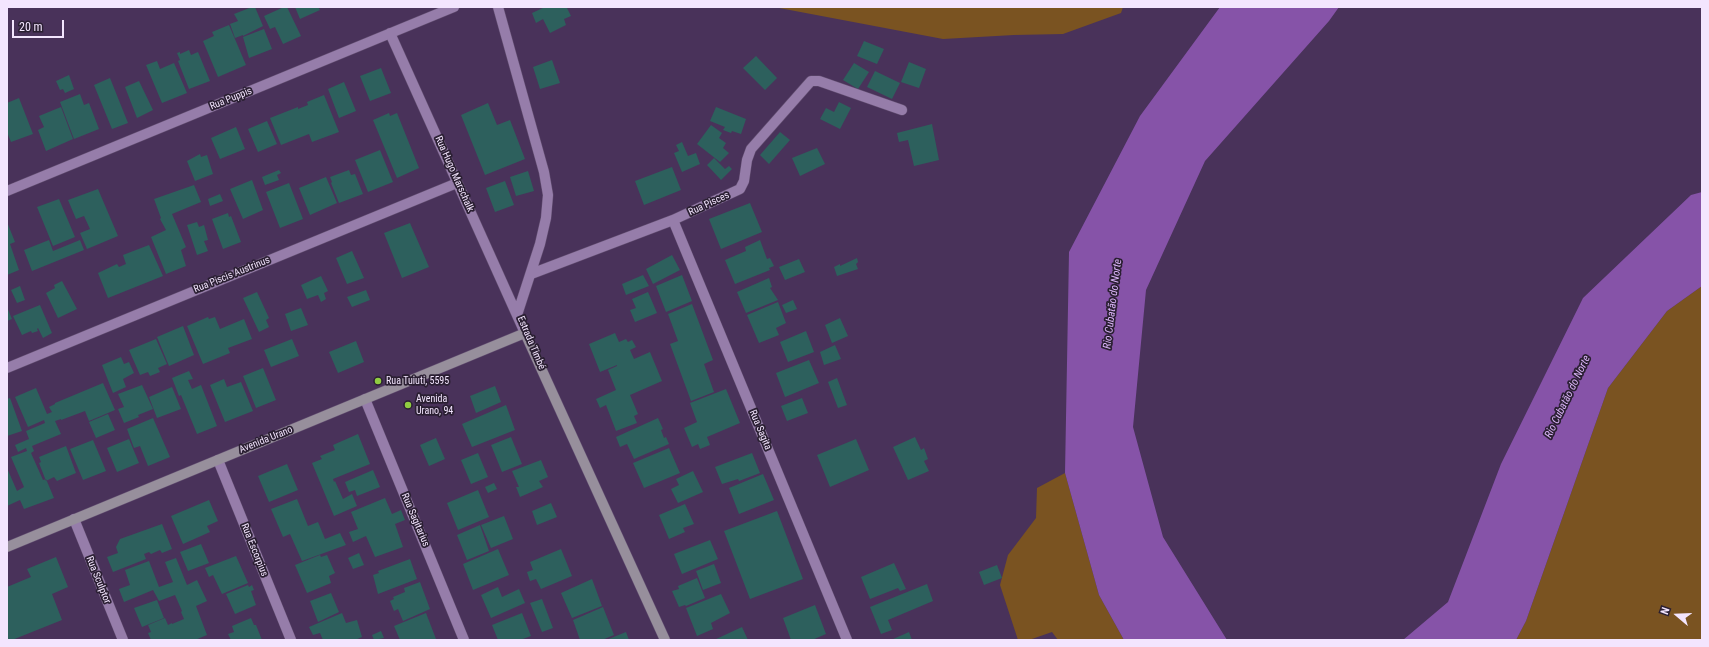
<!DOCTYPE html>
<meta charset="utf-8">
<style>
body{margin:0}
#map{position:relative;width:1709px;height:647px;overflow:hidden;background:#49325a;font-family:"Roboto Condensed",sans-serif}
canvas{display:block}
.frame{position:absolute;inset:0;border:8px solid #f3e5fe;pointer-events:none}
.north{position:absolute;left:1657px;top:595px;width:40px;height:40px;-webkit-text-stroke:3px #2a1f32;paint-order:stroke;rotate:289deg;font-size:11px;font-weight:700;line-height:16px;text-align:center;color:#f3e5fe}
.north::after{content:'';display:block;margin:auto;width:14px;height:18px;background:#f3e5fe;clip-path:polygon(50% 0,100% 100%,50% 72%,0 100%)}
.scale{position:absolute;left:12px;top:20px;width:52px;height:18px;box-sizing:border-box;border:2px solid #f3e5fe;border-top:0;padding-left:5px;font-size:12px;line-height:14px;white-space:nowrap;color:#f3e5fe;-webkit-text-stroke:3px #2a1f32;paint-order:stroke}
</style>
<div id="map">
<canvas width="1709" height="647"></canvas>
<div class="frame"></div>
<div class="north">N</div>
<div class="scale">20 m</div>
</div>
<script>
const ctx = document.querySelector('canvas').getContext('2d');
ctx.lineJoin = 'round';
function fill(path, color) {
  ctx.fillStyle = color;
  ctx.fill(path, 'evenodd');
}
function shape(rows) {
  const path = new Path2D();
  for (const r of rows) {
    path.moveTo(r[0], r[1]);
    for (let i = 2; i < r.length; i += 2) path.lineTo(r[i], r[i + 1]);
  }
  return path;
}
function trace(path, color, width, dash) {
  ctx.strokeStyle = color;
  ctx.lineWidth = width;
  ctx.lineCap = dash ? 'butt' : 'round';
  ctx.setLineDash(dash || []);
  ctx.stroke(path);
}
function drawText(font, color, halo, rows, align = 'center') {
  ctx.font = font + ' "Roboto Condensed",sans-serif';
  ctx.lineWidth = 3.5;
  ctx.setLineDash([]);
  ctx.textBaseline = 'middle';
  ctx.strokeStyle = halo;
  ctx.fillStyle = color;
  for (const [text, x, y, turn = 0] of rows) {
    ctx.save();
    ctx.translate(x, y);
    ctx.rotate((+turn || 0) * Math.PI / 180);
    ctx.textAlign = isNaN(turn) ? turn : align;
    if (halo) ctx.strokeText(text, 0, 0);
    ctx.fillText(text, 0, 0);
    ctx.restore();
  }
}
const green = shape([
 [774,7,1123,7,1121,13,1063,34,1014,35,943,39],
 [1702,286,1702,640,1516,640,1526,621,1608,388,1667,311],
 [1065,473,1099,595,1124,640,1058,640,1052,632,1029,640,1018,640,1000,585,1008,555,1036,518,1037,488]
]);
const water = shape([
 [1220,7,1339,7,1329,21,1205,161,1146,290,1133,427,1163,537,1227,640,1124,640,1099,595,1065,473,1069,252,1140,116],
 [1702,192,1702,286,1667,311,1608,388,1526,621,1516,640,1403,640,1448,602,1501,464,1583,298,1691,195]
]);
const building = shape([
 [252,7,255,7,263,26,243,36,243,35,235,38,230,24,238,21,234,14],
 [284,7,287,7,301,36,283,44,275,27,270,29,264,16],
 [295,7,318,7,320,10,300,19],
 [545,7,569,7,567,8,571,16,564,19,566,25,550,33,543,19,536,23,532,13],
 [229,25,246,65,218,77,203,41,214,36,212,32],
 [264,29,272,49,249,58,243,37],
 [864,41,884,49,877,64,857,56],
 [189,50,191,55,198,52,210,81,189,89,178,61,180,60,177,53,180,52,180,54],
 [756,56,777,78,765,90,743,68],
 [552,60,560,83,540,89,533,67],
 [157,61,160,69,174,63,187,93,162,103,146,65],
 [909,62,926,69,919,88,901,82],
 [854,63,869,72,858,89,843,80],
 [381,68,391,93,370,101,360,76],
 [875,71,900,83,892,99,867,87],
 [69,75,74,89,65,93,63,89,60,90,56,81],
 [110,78,128,123,112,129,94,85],
 [139,81,153,110,137,118,125,87],
 [344,82,356,111,339,118,328,89],
 [80,94,84,105,89,103,99,129,74,139,60,102],
 [324,95,339,132,312,142,309,134,281,145,270,118,298,107,298,109,308,105,307,102],
 [19,98,33,134,11,142,7,132,7,103],
 [839,102,851,108,840,129,820,119,826,108,834,112],
 [488,103,497,125,510,120,525,159,485,175,461,115],
 [61,107,73,139,46,151,38,130,44,127,39,116],
 [716,107,746,119,741,134,732,131,731,133,723,130,725,127,710,121],
 [389,113,390,116,397,113,419,168,397,178,373,120],
 [267,121,277,144,258,152,248,129],
 [932,124,939,160,914,166,908,140,899,142,897,133],
 [711,125,722,133,719,138,726,143,723,148,729,153,720,162,697,144],
 [236,127,245,149,220,159,211,138],
 [780,132,790,140,769,164,760,155],
 [682,142,688,156,696,153,700,164,682,172,674,153,679,151,676,145],
 [817,148,825,164,800,176,792,158],
 [380,150,393,182,368,192,355,160],
 [200,154,201,157,207,155,213,174,195,181,187,161],
 [714,158,725,169,729,166,732,169,721,180,707,165],
 [672,167,681,190,644,205,635,181],
 [279,170,281,173,277,175,279,180,265,185,262,177],
 [349,170,351,175,355,174,363,194,339,203,331,183,332,182,330,177],
 [528,171,534,191,516,196,510,177],
 [326,177,337,203,310,215,299,188],
 [252,180,263,210,243,219,230,189],
 [505,181,514,205,495,212,486,188],
 [289,183,303,219,280,228,266,192],
 [194,185,201,202,172,214,186,247,181,250,186,266,166,274,151,237,166,230,160,219,161,218,154,199],
 [98,189,118,236,87,249,80,233,90,229,84,216,76,219,68,200],
 [220,194,223,201,210,206,208,199],
 [59,199,75,237,53,246,37,207],
 [750,203,762,232,721,249,709,219],
 [228,213,229,217,231,216,241,242,223,249,212,219],
 [7,222,15,242,10,244,19,270,7,275],
 [197,222,199,227,204,225,208,240,204,241,208,251,197,255,187,225],
 [410,223,429,267,402,278,384,233],
 [49,240,53,251,80,240,84,250,32,271,24,250],
 [760,240,767,259,770,258,774,266,769,268,770,270,735,284,725,260,746,251,745,247],
 [149,245,163,276,108,298,98,273,117,264,119,267,126,264,123,255],
 [352,251,364,278,347,284,336,258],
 [672,255,680,270,653,284,646,269],
 [857,258,858,262,856,264,858,269,837,276,834,267,840,264,840,266],
 [799,259,805,272,785,280,779,267],
 [643,275,649,286,626,295,622,284],
 [682,275,692,301,666,312,656,286],
 [321,276,328,291,324,293,326,299,321,302,318,295,307,299,301,285],
 [769,278,772,287,770,288,778,300,746,313,737,292],
 [62,281,77,309,58,318,46,293,55,288,54,285],
 [20,286,25,300,17,303,11,290],
 [366,290,370,300,352,307,347,297],
 [257,292,269,318,266,320,269,327,259,332,243,298],
 [648,292,657,313,635,322,630,310,636,308,632,299],
 [793,300,797,309,786,313,782,305],
 [778,302,786,323,776,328,779,335,759,343,747,315],
 [692,304,713,360,704,364,714,392,691,401,670,344,678,341,668,314],
 [40,305,52,333,43,338,38,328,37,329,38,331,32,333,31,331,22,335,13,316],
 [7,307,12,319,7,321],
 [301,308,308,325,291,331,285,314],
 [208,317,209,319,215,317,220,329,244,319,252,339,228,348,230,353,203,364,187,326],
 [840,318,848,336,832,343,825,325],
 [183,326,194,355,169,366,157,337],
 [806,331,814,352,788,362,780,342],
 [615,333,619,342,626,339,628,342,632,340,636,347,630,350,634,359,650,352,662,381,630,395,638,414,634,416,637,423,616,431,606,405,600,408,596,399,616,390,608,370,617,366,617,365,600,372,589,344],
 [156,339,167,364,158,368,160,372,150,376,148,372,140,375,129,350],
 [292,339,299,356,271,367,264,350],
 [356,341,364,362,338,373,329,352],
 [835,345,841,359,824,365,820,352],
 [121,357,124,364,129,362,134,373,123,379,126,387,113,393,102,365],
 [809,360,819,383,785,397,776,373],
 [263,368,276,400,256,408,243,376],
 [189,371,193,379,188,380,192,389,201,385,217,426,197,434,181,395,179,396,172,378],
 [837,378,847,405,838,408,828,382],
 [224,379,227,387,241,382,253,411,225,422,210,385],
 [103,383,115,410,89,421,85,411,61,420,61,419,55,421,61,434,32,446,34,451,31,453,43,480,46,479,54,498,24,509,20,500,7,506,7,468,17,491,24,487,11,457,27,451,26,448,18,452,15,445,29,439,26,431,45,423,44,420,28,427,15,397,36,388,47,414,52,412,49,407,55,404,55,403],
 [142,385,153,409,138,415,139,417,124,423,118,409,124,407,118,394],
 [495,386,501,402,476,413,470,396],
 [172,387,181,409,157,418,149,397],
 [726,389,740,423,707,437,710,445,700,449,698,444,692,447,684,428,697,422,690,403],
 [10,398,22,431,7,436,7,399],
 [802,398,808,413,787,421,781,406],
 [506,405,515,430,472,447,462,424],
 [108,414,115,430,96,438,89,422],
 [153,418,170,457,148,466,140,446,134,448,127,429],
 [658,418,663,429,661,430,664,438,666,437,669,444,634,459,627,444,620,447,616,437],
 [358,434,370,464,333,479,334,482,335,481,343,499,352,494,357,506,334,516,312,463,322,459,320,456,335,450,333,445],
 [511,437,522,464,502,472,491,445],
 [915,437,921,450,924,448,928,459,924,461,929,471,908,480,893,447],
 [436,438,445,459,429,466,420,445],
 [129,439,139,463,117,472,107,448],
 [856,439,869,470,830,487,817,455],
 [93,440,106,471,83,480,70,449],
 [66,446,76,473,57,481,54,477,46,481,39,463,41,462,39,457],
 [669,448,680,473,644,488,633,463],
 [478,453,488,477,471,484,461,460],
 [752,453,760,473,739,481,738,479,722,484,715,467],
 [541,460,548,477,539,481,543,487,520,497,516,487,519,487,512,471],
 [287,464,298,490,269,502,258,476],
 [373,470,380,487,357,496,355,490,349,492,345,482],
 [693,471,703,492,678,503,671,489,679,485,676,479],
 [763,474,774,500,739,514,729,488],
 [494,483,497,489,488,493,485,487],
 [478,490,489,517,458,530,447,503],
 [385,498,392,514,401,510,405,520,395,524,403,547,375,557,366,536,353,542,349,532,358,529,351,512],
 [297,499,308,526,318,522,325,539,340,533,346,545,302,561,290,534,283,537,271,509],
 [209,500,218,521,207,526,210,532,183,544,171,516],
 [551,503,557,517,537,525,532,511],
 [685,504,694,524,683,528,685,532,669,539,659,515],
 [777,511,803,579,750,599,724,531],
 [504,516,513,539,491,548,481,525],
 [162,524,172,549,162,553,160,550,151,554,149,552,144,554,146,559,113,572,107,557,118,553,116,547,120,539],
 [480,525,489,551,467,560,457,535],
 [710,540,718,559,682,574,674,554],
 [201,544,209,563,188,571,180,552],
 [498,549,509,575,473,590,463,564],
 [561,549,572,576,541,589,536,579,530,581,527,572,533,570,530,562],
 [359,553,364,565,353,569,348,558],
 [320,555,321,557,327,555,335,573,329,576,331,583,307,593,295,565],
 [236,556,248,583,222,594,213,575,209,577,205,568],
 [56,557,68,587,52,594,62,620,12,640,7,640,7,587,31,577,27,569],
 [176,558,187,585,197,580,207,601,196,606,207,635,195,640,151,640,148,633,151,632,148,625,165,618,168,625,172,623,172,624,184,619,181,612,182,611,175,595,159,601,153,590,124,602,119,589,130,585,125,570,149,561,159,587,173,582,165,562],
 [410,559,417,579,378,594,373,575,379,573,378,571],
 [894,563,906,589,900,591,898,588,870,599,861,577],
 [714,564,721,583,703,590,696,571],
 [997,565,1002,578,984,585,979,572],
 [697,578,705,598,686,606,685,605,679,607,672,591,679,589,678,586],
 [592,579,602,606,572,618,561,593],
 [420,582,430,609,403,621,398,609,394,611,390,601,394,599,393,597,405,592,404,588],
 [927,584,933,601,888,620,892,630,881,634,870,607],
 [248,585,249,587,252,585,254,590,251,591,256,605,235,614,226,594],
 [498,587,502,597,519,589,525,603,491,618,481,595],
 [331,593,339,612,318,622,310,601],
 [721,594,730,613,711,623,713,629,697,636,686,608],
 [542,599,553,628,542,632,530,603],
 [157,600,164,618,142,627,134,608],
 [815,605,826,634,812,640,791,640,783,618],
 [603,607,614,635,602,640,580,640,573,620],
 [342,613,346,623,357,620,362,637,355,640,323,640,320,633,313,635,309,627],
 [426,613,436,639,400,640,394,626],
 [522,613,531,636,520,640,498,640,492,625],
 [251,618,254,625,256,625,262,640,231,640,228,634,234,632,232,626],
 [742,627,748,640,714,640],
 [381,631,384,638,374,640,372,635],
 [626,632,629,640,606,640],
 [909,632,912,640,891,640]
]);
const street = shape([
 [498,7,544,172,548,195,546,218,540,244,517,315],
 [390,33,525,333],
 [7,191,454,7],
 [673,220,847,640],
 [531,274,673,220,740,189,744,181,747,160,751,149,811,81,819,81,902,110],
 [7,368,457,183],
 [365,399,464,640],
 [218,460,291,640],
 [74,519,123,640]
]);
const secondary = shape([
 [7,547,525,333,665,640]
]);
const markers = [
 [378,381,4,"#90cd41"],
 [408,405,4,"#90cd41"]
];
const streetNames = [
 ["Rua Puppis",231,99,-22],
 ["Rua Hugo Marschalk",454,174,66],
 ["Rua Pisces",709,204,-25],
 ["Rua Piscis Austrinus",232,275,-22],
 ["Estrada Timbé",531,343,67],
 ["Rua Sagita",760,430,67],
 ["Avenida Urano",266,440,-22],
 ["Rua Sagitarius",415,520,67],
 ["Rua Escorpius",254,550,68],
 ["Rua Sculptor",98,580,68]
];
const poiNames = [
 ["Rua Tuiuti, 5595",386,381],
 ["Avenida",416,399],
 ["Urano, 94",416,411]
];
const waterNames = [
 ["Rio Cubatão do Norte",1113,304,-83],
 ["Rio Cubatão do Norte",1568,397,-64]
];
fill(green, '#7a5321');
fill(water, '#8653a8');
fill(building, '#2d605d');
trace(street, '#624e70', 11);
trace(secondary, '#624e70', 11);
trace(street, '#967daa', 10);
trace(secondary, '#978f9c', 10);
for (const [x, y, r, color] of markers) {
  const dot = new Path2D();
  dot.arc(x, y, r, 0, 2 * Math.PI);
  ctx.fillStyle = color;
  ctx.fill(dot);
  trace(dot, '#2a1f32', 1.5);
}
drawText('10px', '#f3e5fe', '#2a1f32', streetNames);
drawText('10px', '#f3e5fe', '#2a1f32', poiNames, 'left');
drawText('italic 11px', '#dbb5f8', '#2a1f32', waterNames);
</script>
